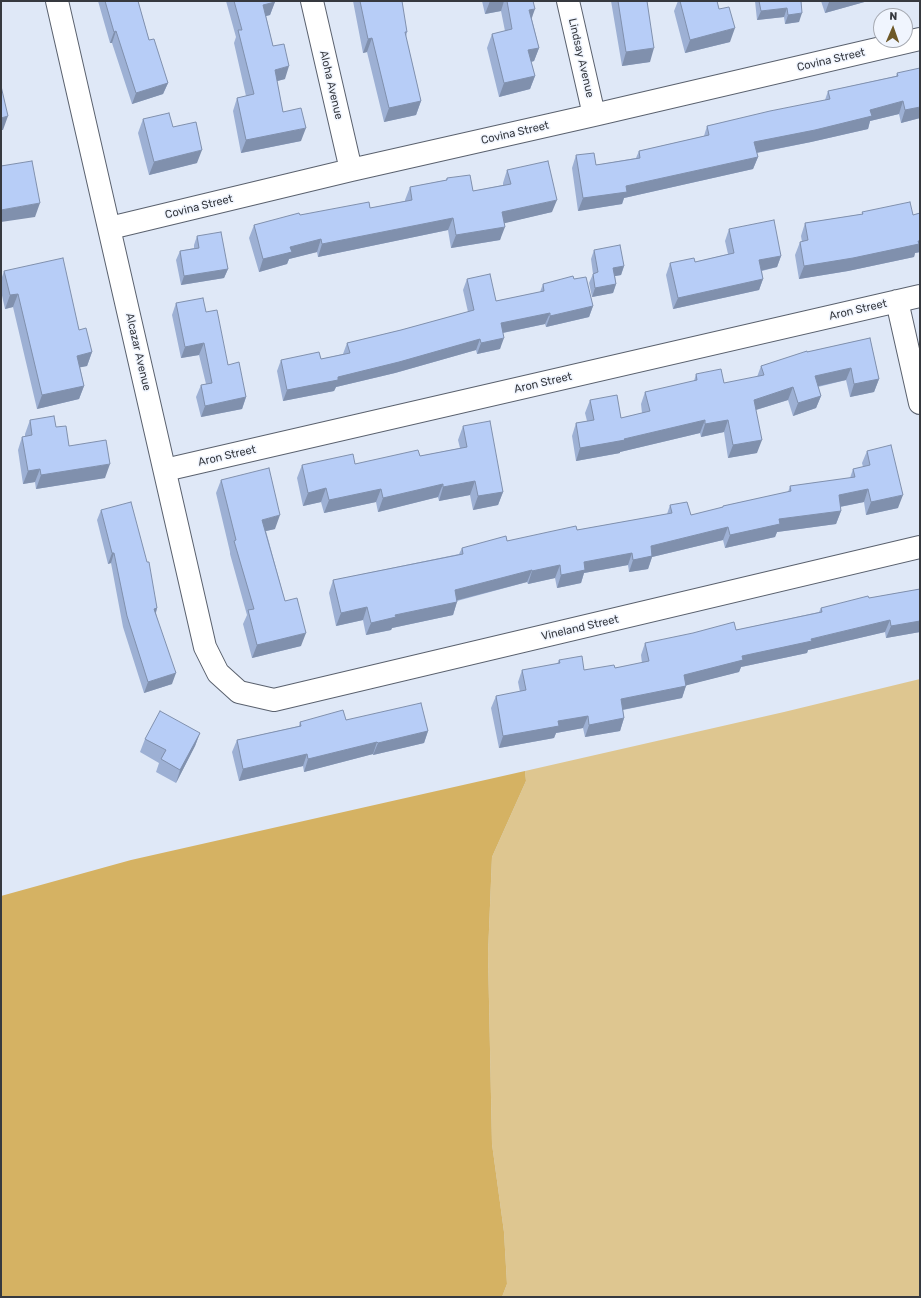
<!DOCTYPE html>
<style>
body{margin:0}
#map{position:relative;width:921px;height:1298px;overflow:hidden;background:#dfe8f7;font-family:Rubik,sans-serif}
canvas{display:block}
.frame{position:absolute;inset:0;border:2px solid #36393f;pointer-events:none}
.north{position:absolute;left:873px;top:8px;width:40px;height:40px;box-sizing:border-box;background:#f0f5fe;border:1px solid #a6aab2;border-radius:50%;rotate:2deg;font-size:11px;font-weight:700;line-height:16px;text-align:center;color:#36393f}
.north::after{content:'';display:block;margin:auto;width:14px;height:18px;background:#6e5928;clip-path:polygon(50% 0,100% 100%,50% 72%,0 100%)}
</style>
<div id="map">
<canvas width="921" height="1298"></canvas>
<div class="frame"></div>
<div class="north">N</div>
</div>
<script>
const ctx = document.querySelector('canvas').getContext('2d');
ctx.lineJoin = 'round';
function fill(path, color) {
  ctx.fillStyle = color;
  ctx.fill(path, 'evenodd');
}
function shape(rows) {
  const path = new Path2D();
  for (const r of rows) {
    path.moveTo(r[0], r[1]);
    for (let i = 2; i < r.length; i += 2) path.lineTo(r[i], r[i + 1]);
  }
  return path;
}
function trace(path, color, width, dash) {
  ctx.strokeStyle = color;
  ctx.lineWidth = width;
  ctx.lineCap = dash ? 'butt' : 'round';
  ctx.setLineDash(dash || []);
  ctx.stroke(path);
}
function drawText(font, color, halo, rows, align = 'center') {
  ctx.font = font + ' Rubik,sans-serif';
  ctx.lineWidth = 3;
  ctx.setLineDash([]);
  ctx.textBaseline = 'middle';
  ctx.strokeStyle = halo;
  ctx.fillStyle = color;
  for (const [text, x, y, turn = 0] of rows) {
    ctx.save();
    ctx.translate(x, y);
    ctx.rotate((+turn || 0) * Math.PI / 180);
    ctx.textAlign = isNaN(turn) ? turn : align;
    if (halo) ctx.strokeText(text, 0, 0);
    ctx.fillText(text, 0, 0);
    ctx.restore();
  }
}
const green = shape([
 [920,679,920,1297,502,1297,507,1284,504,1232,492,1144,488,954,492,857,526,781,525,771,784,712]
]);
const forest = shape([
 [525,771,526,781,492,857,488,954,492,1144,504,1232,507,1284,502,1297,1,1297,1,896,131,860]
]);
const minor = shape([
 [57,1,205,647,218,673,239,692,274,700,920,547],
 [312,1,351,170],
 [568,1,594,115],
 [110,228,351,170,594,115,920,39],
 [897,301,920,403],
 [165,470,920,296]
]);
const wall = shape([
 [98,1,138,1,149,40,168,83,163,94,132,104,112,43,110,43],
 [226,1,275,1,270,15,266,16,273,46,285,79,277,81,283,112,301,141,241,153,233,111,237,98,246,96,234,43,236,37],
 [353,1,392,1,407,32,406,37,421,101,416,115,384,122,367,52,363,53],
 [482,1,533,1,532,19,539,48,534,61,531,62,535,76,530,89,499,97,487,48,492,34,505,31,501,11,485,14],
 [611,1,647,1,650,62,622,66],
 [678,1,717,1,719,9,730,42,685,53,674,11],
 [755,1,801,1,799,22,785,24,784,17,757,20],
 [821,1,868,1,825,13],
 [897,73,920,118,901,123,899,114,870,121,868,129,811,142,757,153,758,157,753,169,624,198,622,204,578,211,572,168,576,155,596,165,636,158,639,151,704,136,707,126,825,100,828,91,896,76],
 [143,119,173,127,197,163,149,175,138,133],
 [507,170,552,212,504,223,500,240,451,248,448,230,318,257,317,252,289,259,287,264,259,272,249,238,254,225,300,215,370,208,405,201,405,200,410,187,446,180,447,178,473,191,503,185,503,183],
 [862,212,913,215,920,213,920,252,915,253,914,257,848,271,799,279,795,255,800,242,802,242,801,236,805,223,862,214],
 [729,229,781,256,777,267,762,271,763,279,759,290,673,309,666,275,670,263,695,262,728,254,725,241],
 [197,236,228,269,224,278,181,285,176,260,180,251,194,248,194,245],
 [594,250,624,266,621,275,615,276,616,284,613,293,592,297,589,283,593,274,591,259],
 [4,271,79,330,92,352,87,366,80,367,84,386,79,399,37,409,13,307,5,309,1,291,1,280],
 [467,279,496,301,540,292,543,284,574,279,593,306,589,317,546,327,545,324,503,333,500,349,477,354,476,350,395,373,336,387,334,391,283,401,277,371,281,360,321,359,343,354,347,343,401,330,468,312,463,290],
 [176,303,206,312,228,365,246,397,242,409,201,417,196,397,201,385,206,384,199,355,181,358,172,315],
 [870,338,879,379,874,392,850,397,846,380,818,387,821,396,816,408,793,416,788,400,756,410,757,453,728,458,724,432,701,437,700,433,620,452,620,453,576,461,572,436,576,423,587,421,585,413,590,400,621,418,642,413,641,404,645,392,694,381,696,374,724,383,757,377,761,366,807,352],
 [30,420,56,427,69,446,105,478,36,489,35,482,23,484,18,450,22,437,25,436,25,434],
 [463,426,503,492,498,505,473,510,470,495,439,501,438,497,378,512,376,502,324,513,321,502,303,506,297,478,302,465,355,464,420,456,460,448,458,440],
 [867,451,898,508,866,515,864,502,840,507,841,511,836,524,777,532,775,537,725,548,723,540,652,557,648,569,629,572,628,565,584,573,581,583,557,588,555,578,528,584,527,582,457,601,453,615,392,628,391,630,366,635,363,620,336,626,329,593,333,580,459,554,462,548,577,530,667,514,670,505,691,515,723,508,723,506,788,492,790,486,850,478,853,469,863,467,862,463],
 [221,480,275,529,266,531,285,601,301,646,252,658,243,624,247,615,230,554,230,552,216,493],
 [101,510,157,608,156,613,172,684,144,693,123,627,111,563,108,564,97,520],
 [920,589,920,632,886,638,885,632,808,650,807,653,741,667,739,672,686,685,682,698,623,710,624,718,620,731,585,737,583,728,556,733,554,738,499,748,491,708,496,696,520,692,518,682,522,670,557,664,559,660,584,670,615,668,642,663,641,655,645,643,736,630,819,612,821,608,869,598],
 [346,720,428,731,424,743,373,755,373,754,304,772,303,766,239,781,232,752,237,740,299,726,300,722],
 [200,733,195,746,176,783,156,772,159,763,140,752,145,739]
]);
const shadedWall = shape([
 [490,1,504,1,501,11,485,14],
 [832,1,868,1,825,13,829,2],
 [275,2,270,15,258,18,263,5],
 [787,8,784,17,757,20,761,11],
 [535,9,530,23,529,10],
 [802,13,799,22,785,24,788,15],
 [735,28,730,42,685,53,690,40],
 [116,31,112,43,110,43,114,32],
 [372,38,367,52,363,53,368,39],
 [539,48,534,61,523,64,528,50],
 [654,48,650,62,622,66,626,52],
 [289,66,285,79,270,83,275,70],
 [535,76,530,89,499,97,504,83],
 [168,83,163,94,132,104,136,93],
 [421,101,416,115,384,122,389,108],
 [903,101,899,114,870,121,868,129,811,142,750,154,754,142,870,110],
 [920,107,920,118,901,123,905,110],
 [8,116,3,130,1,130,1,118],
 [306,128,301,141,241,153,246,140],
 [202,150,197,163,149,175,154,162],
 [758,157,753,169,624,198,622,204,578,211,583,198,626,186],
 [557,200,552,212,497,225,502,212],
 [40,203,35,217,1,222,1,210],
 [453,218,448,230,318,257,322,244],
 [505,227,500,240,451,248,456,235],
 [321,239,317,252,289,259,287,264,259,272,263,259,290,247],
 [920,241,920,252,915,253,914,257,848,271,799,279,804,266],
 [781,256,777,267,755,272,759,260],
 [624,266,621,275,610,277,613,268],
 [228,269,224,278,181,285,184,276],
 [763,279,759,290,673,309,678,298],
 [616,284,613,293,592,297,595,288],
 [18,294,13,307,5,309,10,295],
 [593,306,589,317,546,327,550,316],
 [550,313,545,324,497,334,501,323],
 [504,338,500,349,477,354,481,343],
 [480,339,476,350,395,373,336,387,334,391,283,401,287,390],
 [204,343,199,355,181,358,185,347],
 [92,352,87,366,72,369,77,356],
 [851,368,846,380,810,388,815,376],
 [879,379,874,392,850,397,854,384],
 [84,386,79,399,37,409,42,395],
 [793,387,788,400,749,412,754,400],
 [821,396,816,408,793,416,798,403],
 [246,397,242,409,201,417,205,406],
 [705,420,700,433,620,452,620,453,576,461,580,448,624,439],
 [728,420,724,432,701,437,705,424],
 [762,440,757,453,728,458,733,445],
 [110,464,105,478,36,489,41,475],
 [40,469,35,482,23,484,28,471],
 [475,481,470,495,439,501,443,487],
 [443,484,438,497,378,512,383,498],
 [326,488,321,502,303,506,308,493],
 [381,489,376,502,324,513,329,500],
 [868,489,864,502,834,508,839,495],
 [503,492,498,505,473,510,478,496],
 [903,495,898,508,866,515,871,502],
 [841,511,836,524,777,532,775,537,725,548,730,535,779,519],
 [280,515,275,529,257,533,262,520],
 [728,527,723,540,652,557,648,569,629,572,633,560,651,546],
 [112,553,114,553,111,563,108,564],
 [632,553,628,565,584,573,581,583,557,588,561,575,584,562],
 [560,565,555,578,528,584,532,571],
 [532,570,527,582,450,602,455,590],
 [457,602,453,615,392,628,391,630,366,635,371,623,395,615],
 [367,607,363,620,336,626,341,613],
 [157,608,154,619,154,609],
 [890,620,885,632,808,650,807,653,741,667,739,672,680,687,684,675,742,656],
 [920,621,920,632,886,638,891,626],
 [306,633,301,646,252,658,257,645],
 [176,673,172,684,144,693,148,682],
 [686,686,682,698,616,711,621,699],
 [588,716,583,728,556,733,554,738,499,748,503,736,558,721],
 [624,718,620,731,585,737,589,725],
 [428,731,424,743,373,755,378,743],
 [200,733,195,746,176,783,180,770],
 [377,742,373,754,304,772,308,759],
 [307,754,303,766,239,781,243,769]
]);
const building = shape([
 [105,1,138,1,149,40,154,39,168,83,136,93,116,31,114,32,105,1],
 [234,1,275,1,275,2,263,5,273,46,284,44,289,66,275,70,283,112,301,108,306,128,246,140,237,98,254,94,238,30,242,30,234,1],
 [360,1,402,1,407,32,405,32,421,101,389,108,372,38,368,39,360,1],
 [507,1,533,1,535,9,529,10,539,48,528,50,535,76,504,83,492,34,512,29,507,1],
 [618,1,647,1,654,48,626,52,618,1],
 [680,1,717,1,719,9,729,7,735,28,690,40,680,1],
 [759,1,801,1,802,13,788,15,787,8,761,11,759,1],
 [920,68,920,107,905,110,903,101,870,110,872,116,815,130,754,142,758,157,626,186,627,192,583,198,576,155,594,153,596,165,640,158,639,151,709,135,707,126,770,111,830,99,828,91,898,76,897,73,920,68],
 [1,86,8,116,1,118,1,86],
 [169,113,173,127,196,122,202,150,154,162,143,119,169,113],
 [32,161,40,203,1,210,1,166,32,161],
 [548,161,557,200,502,212,505,227,456,235,453,218,322,244,321,239,290,247,292,252,263,259,254,225,299,213,300,215,369,202,370,208,412,200,410,187,447,180,447,178,470,175,473,191,511,184,507,170,548,161],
 [910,202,913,215,920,213,920,241,918,241,919,244,853,258,804,266,800,242,808,240,805,223,863,214,862,212,910,202],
 [774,220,781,256,759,260,763,279,678,298,670,263,694,258,695,262,734,253,729,229,774,220],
 [221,232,228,269,184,276,180,251,199,248,197,236,221,232],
 [620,245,624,266,613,268,616,284,595,288,593,274,598,272,594,250,620,245],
 [63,258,79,330,86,328,92,352,77,356,84,386,42,395,18,294,10,295,4,271,63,258],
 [490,274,496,301,544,291,543,284,573,276,574,279,586,277,593,306,550,316,550,313,501,323,504,338,481,343,480,339,399,362,338,377,338,380,287,390,281,360,319,352,321,359,350,353,347,343,401,330,474,310,467,279,490,274],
 [203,298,206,312,217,310,228,365,239,362,246,397,205,406,201,385,212,383,204,343,185,347,176,303,203,298],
 [870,338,879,379,854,384,851,368,815,376,821,396,798,403,793,387,754,400,762,440,733,445,728,420,705,424,705,420,624,439,625,440,580,448,576,423,594,420,590,400,617,395,621,418,650,411,645,392,697,380,696,374,721,369,724,383,764,375,761,366,807,351,807,352,870,338],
 [54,416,56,427,66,426,69,446,106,440,110,464,41,475,40,469,28,471,22,437,32,435,30,420,54,416],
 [490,421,503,492,478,496,475,481,443,487,443,484,383,498,381,489,329,500,326,488,308,493,302,465,353,454,355,464,418,450,420,456,467,447,463,426,490,421],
 [891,445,903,495,871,502,868,489,839,495,841,511,779,519,780,524,730,535,728,527,651,546,652,556,633,560,632,553,584,562,585,570,561,575,560,565,532,571,532,570,455,590,457,602,395,615,396,617,371,623,367,607,341,613,333,580,463,554,462,548,506,536,507,541,576,526,577,530,672,513,670,505,687,502,691,515,723,507,723,506,791,491,790,486,855,477,853,469,870,465,867,451,891,445],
 [269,468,280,515,262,520,285,601,297,598,306,633,257,645,248,610,254,609,234,541,236,540,221,480,269,468],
 [131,502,147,562,149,562,157,608,154,609,176,673,148,682,127,616,114,553,112,553,101,510,131,502],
 [920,589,920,621,891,626,890,620,811,639,812,641,742,656,743,660,684,675,686,686,621,699,624,718,589,725,588,716,558,721,559,726,503,736,496,696,526,690,522,670,560,663,559,660,582,656,584,670,614,665,615,668,649,661,645,643,693,633,734,622,736,630,822,612,821,608,868,596,869,598,920,589],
 [421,703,428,731,378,743,377,742,308,759,307,754,243,769,237,740,301,726,300,722,343,710,346,720,421,703],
 [160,711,200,733,180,770,161,759,166,750,145,739,160,711]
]);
const streetNames = [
 ["Lindsay Avenue",581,58,77],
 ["Covina Street",831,60,-13],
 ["Aloha Avenue",331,85,77],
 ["Covina Street",515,133,-13],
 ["Covina Street",199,207,-14],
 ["Aron Street",858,310,-13],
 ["Alcazar Avenue",138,352,77],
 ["Aron Street",543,383,-13],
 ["Aron Street",227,456,-13],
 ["Vineland Street",580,628,-13]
];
fill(green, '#dec690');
fill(forest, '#d5b263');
trace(minor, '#5a616e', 24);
trace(minor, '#fff', 22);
fill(wall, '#9db0d4');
fill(shadedWall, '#8090ad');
fill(building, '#b7cdf7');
trace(building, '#8090ad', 1);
drawText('11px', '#36393f', '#f0f5fe', streetNames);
</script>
